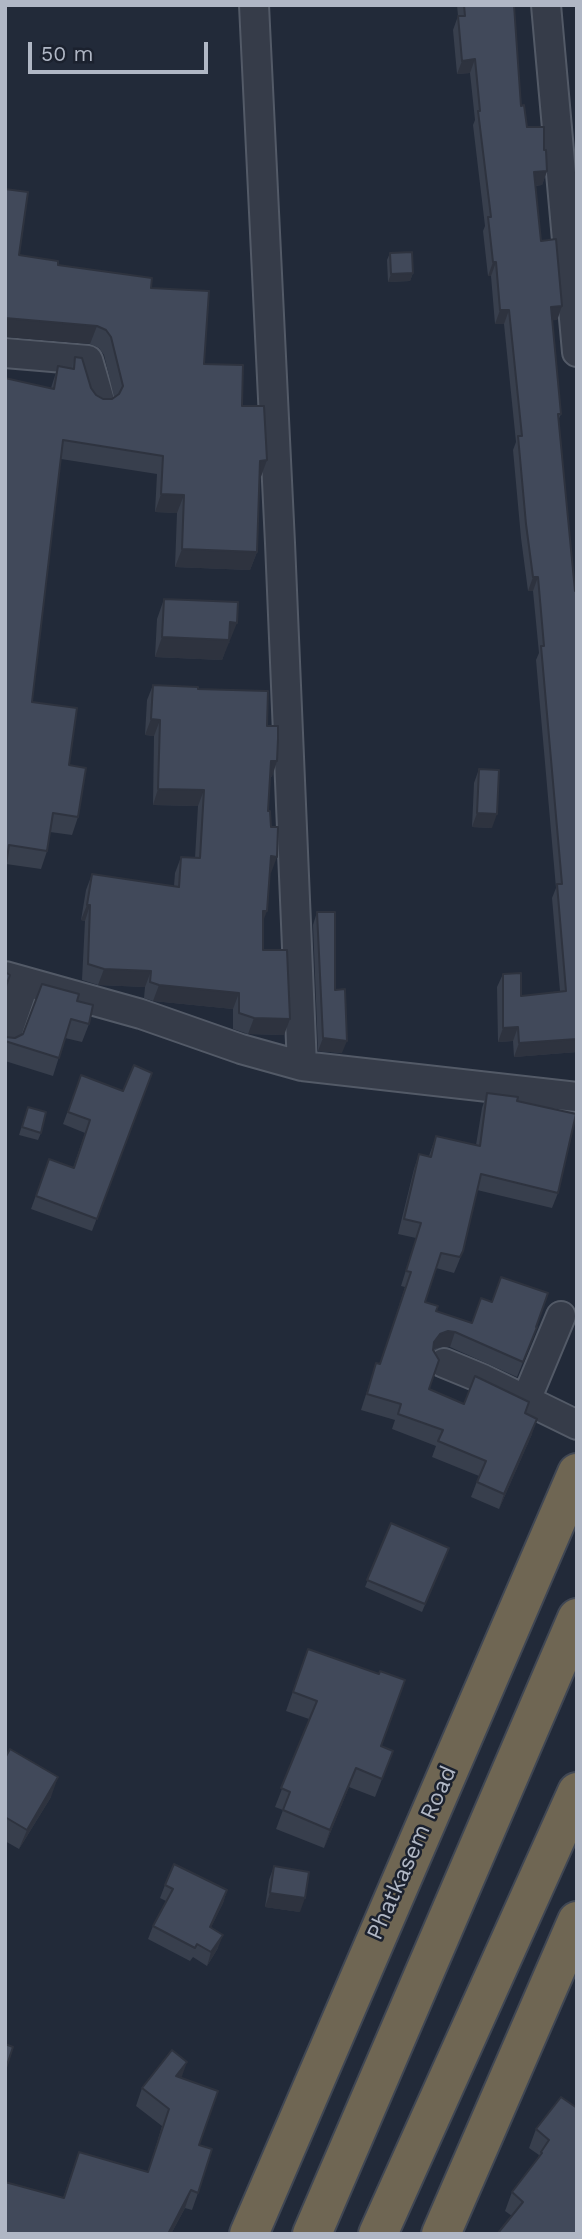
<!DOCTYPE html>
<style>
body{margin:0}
#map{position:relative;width:582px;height:2239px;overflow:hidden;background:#222a39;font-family:"Work Sans",sans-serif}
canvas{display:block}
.frame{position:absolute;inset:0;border:7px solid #b0b7c5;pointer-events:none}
.scale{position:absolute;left:28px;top:42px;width:180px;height:32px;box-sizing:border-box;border:4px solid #b0b7c5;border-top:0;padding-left:9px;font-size:21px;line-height:24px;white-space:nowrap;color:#b0b7c5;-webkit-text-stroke:5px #1b212e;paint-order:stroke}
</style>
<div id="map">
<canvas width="582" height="2239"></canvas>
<div class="frame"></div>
<div class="scale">50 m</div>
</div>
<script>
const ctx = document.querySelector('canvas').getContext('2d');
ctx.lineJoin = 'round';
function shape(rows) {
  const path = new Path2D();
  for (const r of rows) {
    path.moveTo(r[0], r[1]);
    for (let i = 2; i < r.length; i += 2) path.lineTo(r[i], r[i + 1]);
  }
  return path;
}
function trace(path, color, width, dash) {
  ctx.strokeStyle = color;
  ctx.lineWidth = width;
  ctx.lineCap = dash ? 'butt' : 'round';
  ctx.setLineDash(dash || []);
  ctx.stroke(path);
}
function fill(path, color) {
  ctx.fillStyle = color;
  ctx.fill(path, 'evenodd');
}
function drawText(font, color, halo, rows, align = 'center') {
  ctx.font = font + ' "Work Sans",sans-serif';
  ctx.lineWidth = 5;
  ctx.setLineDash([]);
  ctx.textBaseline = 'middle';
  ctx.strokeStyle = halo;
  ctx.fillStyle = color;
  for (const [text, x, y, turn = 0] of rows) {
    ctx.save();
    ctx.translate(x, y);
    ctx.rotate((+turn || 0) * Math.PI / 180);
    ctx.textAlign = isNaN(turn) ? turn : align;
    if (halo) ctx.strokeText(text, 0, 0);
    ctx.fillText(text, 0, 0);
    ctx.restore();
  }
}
const minor = shape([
 [254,5,280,543,302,1066],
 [546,5,577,352],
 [5,353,88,360,100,401],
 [5,976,141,1014,241,1049,302,1066,577,1097],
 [5,1040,25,982],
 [444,1363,483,1379,577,1425],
 [526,1400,561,1316]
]);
const highway = shape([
 [249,2234,577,1473],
 [312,2234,577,1618],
 [378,2234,577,1792],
 [441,2234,577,1921]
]);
const wall = shape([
 [457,5,514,5,521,106,527,127,544,150,547,171,542,185,535,186,541,241,562,306,557,320,552,320,561,414,558,421,577,1052,514,1057,513,1041,498,1042,497,987,503,974,521,996,560,991,552,898,556,888,536,660,539,653,533,591,528,591,521,538,513,450,516,442,504,324,495,324,491,276,488,276,483,231,485,226,473,125,475,120,470,73,457,74,453,30,458,16],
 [390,253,413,273,410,281,388,282,387,260],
 [19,255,151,288,204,364,242,406,267,460,260,479,257,552,250,570,175,567,177,513,155,512,157,474,61,459,32,702,69,765,78,817,72,835,50,832,47,851,41,869,6,864,51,388,58,366,71,368,75,357,96,395,103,399,112,399,114,397,104,355,99,348,90,344],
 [164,599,230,643,228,643,222,660,155,657,157,619],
 [153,685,198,689,267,726,272,777,270,777,268,811,271,873,270,872,263,923,263,950,284,1035,248,1034,233,1029,233,1009,153,1001,144,998,145,987,98,985,82,980,85,921,81,920,86,890,92,874,174,886,175,873,181,857,195,858,198,806,153,805,154,736,145,735,147,700],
 [479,769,492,828,472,827,474,783],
 [317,912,335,990,342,1053,318,1051,313,925],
 [77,1001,89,1024,82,1042,65,1038,53,1076,5,1061,5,1037,15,1038],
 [152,1073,92,1231,31,1209,49,1159,73,1168,85,1133,63,1124,81,1075,123,1091],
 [487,1093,517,1101,558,1193,552,1208,477,1190,463,1251,457,1266,454,1273,436,1268,425,1302,436,1311,472,1323,537,1327,517,1377,450,1347,442,1347,433,1351,429,1389,464,1404,525,1413,532,1434,499,1509,471,1497,479,1476,432,1457,436,1446,392,1429,395,1420,361,1410,376,1363,380,1364,405,1287,401,1286,416,1238,398,1234,414,1169,419,1154,429,1156,436,1136,476,1145,482,1108],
 [28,1107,41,1133,38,1140,19,1135],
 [391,1523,449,1548,422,1612,365,1587],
 [308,1649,381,1746,393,1751,375,1797,349,1787,324,1848,276,1829,283,1810,275,1807,309,1719,286,1711],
 [5,1758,51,1797,19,1849,5,1841],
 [274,1866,300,1912,265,1907,269,1880],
 [165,1885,227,1890,223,1903,211,1927,218,1948,207,1966,193,1957,190,1961,148,1939,153,1926,166,1901,160,1898],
 [181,2078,199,2145,198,2193,192,2210,185,2208,171,2234,5,2234,63,2198,79,2152,148,2172,162,2126,136,2106,142,2088],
 [561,2097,577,2234,498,2234,512,2216,505,2211,512,2192,538,2158,539,2155,529,2148,536,2129]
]);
const shadedWall = shape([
 [475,59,470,73,457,74,462,61],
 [547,171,542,185,529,186,534,172],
 [493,262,496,262,491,276,488,276],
 [413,273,410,281,388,282,391,274],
 [562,306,557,320,546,321,551,307],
 [500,310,509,310,504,324,495,324],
 [5,318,97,326,90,344,5,337],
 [267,460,260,479,260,461],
 [161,494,184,495,177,513,155,512],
 [182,549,257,552,250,570,175,567],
 [533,577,538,577,533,591,528,591],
 [230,622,237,623,222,660,155,657,162,637],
 [151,719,160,720,154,736,145,735],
 [271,761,277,761,272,777,265,777],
 [158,789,204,790,198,806,153,805],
 [477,813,497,814,492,828,472,827],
 [271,856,277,857,271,873,265,872],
 [87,905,90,905,85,921,81,920],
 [263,911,267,911,261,927],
 [104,969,151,971,145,987,98,985],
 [159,985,239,993,233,1009,153,1001],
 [254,1018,290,1019,284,1035,248,1034],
 [518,1027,513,1041,498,1042,503,1028],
 [323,1038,347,1041,342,1053,318,1051],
 [577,1039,577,1052,514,1057,519,1043],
 [448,1331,455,1332,450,1347,442,1347,434,1349,428,1357,434,1342,440,1334],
 [537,1419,532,1434,499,1509,504,1494],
 [356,1768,349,1787,324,1848,330,1830],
 [58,1777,51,1797,19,1849,27,1830],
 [227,1890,223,1903,205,1940,210,1927],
 [270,1893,305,1898,300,1912,265,1907],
 [223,1935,218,1948,207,1966,211,1952],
 [187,2062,181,2079,176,2076],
 [191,2190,185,2208,171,2234,168,2234]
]);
const building = shape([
 [464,5,514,5,521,106,524,105,527,127,544,127,544,150,546,150,547,171,534,172,541,241,556,239,562,306,551,307,561,414,558,414,575,591,577,591,577,1039,519,1043,518,1027,503,1028,503,974,521,973,521,996,566,991,557,884,562,884,541,646,544,646,538,577,533,577,526,524,518,436,522,436,509,310,500,310,496,262,493,262,488,217,491,217,478,111,480,111,475,59,462,61,458,16,465,16,464,5],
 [5,189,28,192,19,255,58,261,58,265,152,278,151,288,209,291,204,364,243,365,242,406,264,406,267,460,260,461,257,552,182,549,184,495,161,494,163,456,63,440,32,702,77,708,69,765,86,768,78,817,53,813,47,851,9,845,5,871,5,378,54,389,58,366,74,369,75,357,82,358,91,388,96,395,103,399,112,399,119,394,123,386,111,337,106,330,97,326,5,318,5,189],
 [412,252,413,273,391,274,390,253,412,252],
 [164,599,238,602,237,623,230,622,229,640,162,637,164,599],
 [153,685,198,687,198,689,268,691,267,726,278,726,278,739,277,761,271,761,268,811,270,811,271,827,278,827,277,857,271,856,267,911,263,911,263,950,287,950,290,1019,254,1018,239,1013,239,993,159,985,150,982,151,971,104,969,88,964,90,905,87,905,92,874,179,887,181,857,200,858,204,790,158,789,160,720,151,719,153,685],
 [479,769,499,770,497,814,477,813,479,769],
 [317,912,335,912,335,990,345,989,347,1041,323,1038,317,912],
 [5,972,10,975,5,989,5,972],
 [42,984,79,994,77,1001,93,1005,89,1024,71,1019,59,1058,5,1041,5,1037,15,1038,23,1034,42,984],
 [134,1065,152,1073,97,1219,36,1196,49,1159,74,1168,90,1120,68,1112,81,1075,123,1091,134,1065],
 [487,1093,518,1097,517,1101,576,1114,558,1193,481,1174,463,1251,460,1257,441,1253,425,1302,438,1306,436,1311,472,1323,481,1298,492,1302,501,1277,548,1293,536,1327,537,1327,523,1362,455,1332,448,1331,440,1334,434,1342,433,1350,439,1360,429,1389,464,1404,475,1376,529,1402,525,1413,537,1419,504,1494,477,1482,486,1461,438,1441,443,1430,398,1414,401,1404,367,1394,376,1363,380,1364,411,1272,406,1271,421,1223,404,1219,419,1154,431,1157,436,1136,480,1146,487,1093],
 [28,1107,46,1112,41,1133,22,1127,28,1107],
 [391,1523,449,1548,425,1604,367,1580,391,1523],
 [308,1649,379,1674,380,1671,405,1680,381,1746,393,1751,382,1779,356,1768,330,1830,283,1810,290,1792,281,1788,317,1701,293,1692,308,1649],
 [10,1749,58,1777,27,1830,5,1817,5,1758,10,1749],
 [174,1864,227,1890,210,1927,223,1935,211,1952,197,1944,195,1948,153,1926,173,1889,165,1885,174,1864],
 [274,1866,309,1872,305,1898,270,1893,274,1866],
 [5,2044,13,2047,5,2071,5,2044],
 [172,2050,187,2062,176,2076,218,2091,199,2145,212,2149,198,2193,191,2190,168,2234,5,2234,5,2182,64,2198,79,2152,148,2172,169,2109,142,2088,172,2050],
 [561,2097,577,2108,577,2234,499,2234,498,2233,523,2202,512,2192,542,2153,541,2152,549,2140,536,2129,561,2097]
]);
const streetNames = [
 ["Phatkasem Road",412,1853,-66]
];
trace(minor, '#535a67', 32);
trace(highway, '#404754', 42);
trace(minor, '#363c49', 28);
trace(highway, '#6f6653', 38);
fill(wall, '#383f4d');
fill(shadedWall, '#2e333f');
fill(building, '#41495a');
trace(building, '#2e333f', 2);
drawText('23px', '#b0b7c5', '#1b212e', streetNames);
</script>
